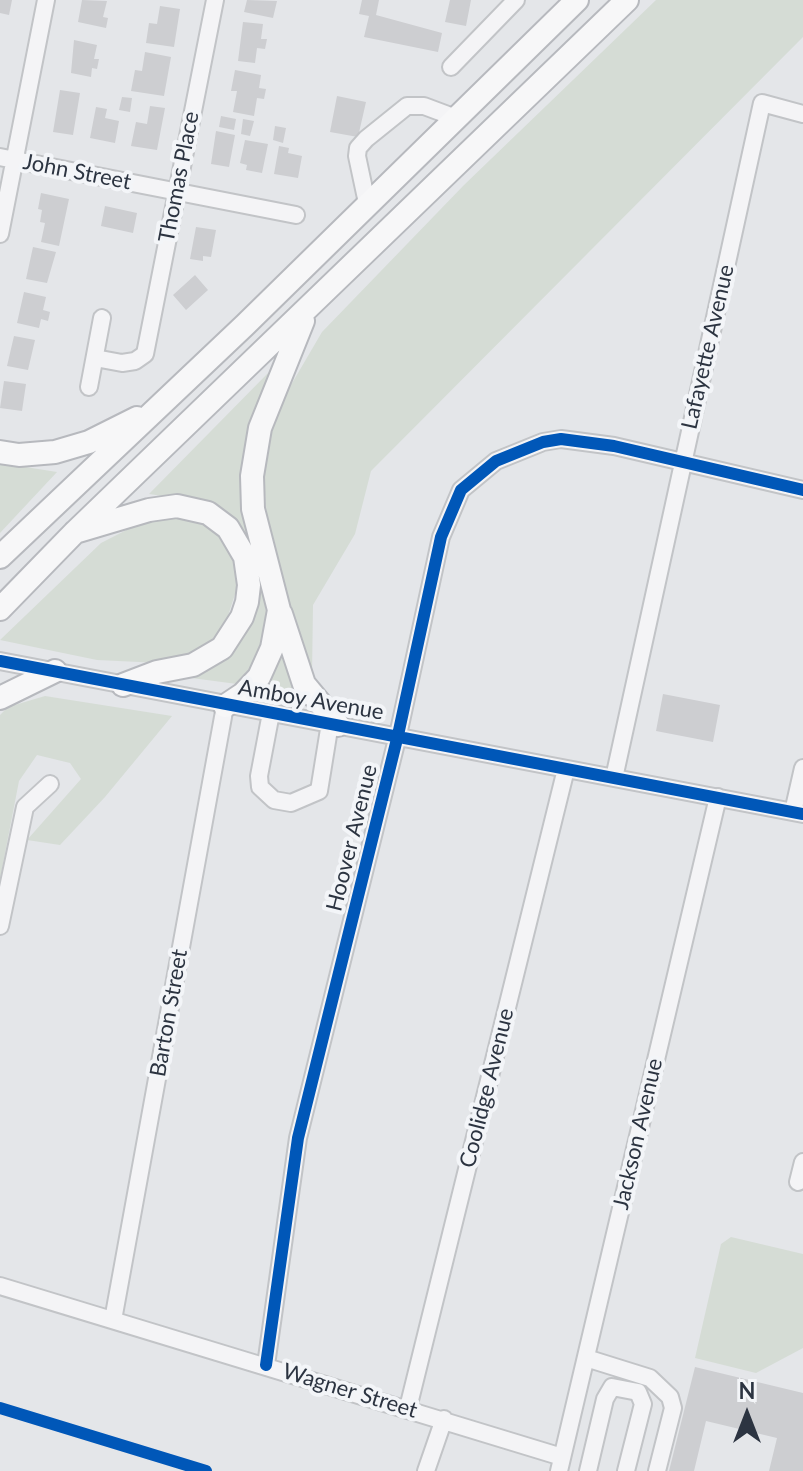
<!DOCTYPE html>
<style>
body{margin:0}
#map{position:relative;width:803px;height:1471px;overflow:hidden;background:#e4e6e9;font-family:Lato,sans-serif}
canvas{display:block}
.north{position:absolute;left:707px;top:1375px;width:80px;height:80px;-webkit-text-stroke:6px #f3f5f8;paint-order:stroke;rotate:0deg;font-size:22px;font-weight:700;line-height:32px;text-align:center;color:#2c3441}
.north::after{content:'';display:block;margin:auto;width:28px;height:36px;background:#2c3441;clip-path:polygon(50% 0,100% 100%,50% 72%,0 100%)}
</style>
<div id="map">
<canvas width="803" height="1471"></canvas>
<div class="north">N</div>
</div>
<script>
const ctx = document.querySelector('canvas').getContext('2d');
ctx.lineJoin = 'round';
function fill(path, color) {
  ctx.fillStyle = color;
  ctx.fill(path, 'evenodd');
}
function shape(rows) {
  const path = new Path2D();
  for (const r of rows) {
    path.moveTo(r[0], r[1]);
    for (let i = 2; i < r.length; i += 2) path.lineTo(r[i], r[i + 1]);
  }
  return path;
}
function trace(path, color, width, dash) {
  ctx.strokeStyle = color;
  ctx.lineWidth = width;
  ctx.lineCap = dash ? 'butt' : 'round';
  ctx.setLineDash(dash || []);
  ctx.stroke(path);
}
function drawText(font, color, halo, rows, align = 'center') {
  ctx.font = font + ' Lato,sans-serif';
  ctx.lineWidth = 8;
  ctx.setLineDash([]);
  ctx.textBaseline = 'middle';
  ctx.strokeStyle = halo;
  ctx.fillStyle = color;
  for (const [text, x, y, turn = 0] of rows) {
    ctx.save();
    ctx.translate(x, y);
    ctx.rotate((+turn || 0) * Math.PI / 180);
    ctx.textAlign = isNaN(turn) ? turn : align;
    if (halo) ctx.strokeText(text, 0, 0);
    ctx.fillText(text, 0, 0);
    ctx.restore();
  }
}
const green = shape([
 [656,0,803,0,803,37,371,471,355,534,313,605,312,675,268,535,264,477,274,414,322,332,464,185],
 [272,369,247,512,250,543,210,503,149,494],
 [0,463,57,472,0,533],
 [180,515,218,530,234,553,239,582,224,628,196,655,160,663,97,660,0,640,101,543,148,519],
 [258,574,267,615,260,654,237,684,184,677,216,664,244,635],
 [283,646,303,697,265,693],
 [45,696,172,716,105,797,60,845,27,840,81,779,70,763,37,755,19,781,0,879,0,715,8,707],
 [731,1237,803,1254,803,1348,756,1373,695,1358,721,1244]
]);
const building = shape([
 [0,0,12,0,9,15,0,13],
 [82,0,107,1,103,17,108,18,106,28,78,22],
 [247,0,277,1,273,18,244,12],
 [362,0,379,0,376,15,442,33,438,52,364,37,369,16,359,14],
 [450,0,471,0,466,26,445,22],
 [160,6,180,9,174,47,146,43,149,23,157,24],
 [243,22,263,24,261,39,267,39,265,49,257,48,255,63,238,61],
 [74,40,97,45,94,59,99,59,97,69,92,68,91,77,71,73],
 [145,52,171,57,164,96,131,91,135,70,142,71],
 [235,70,261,75,259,88,266,89,264,99,257,98,254,116,233,112,237,91,231,91],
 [60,90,80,93,73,135,53,132],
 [337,96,366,102,358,137,330,132],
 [122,97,132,98,130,112,119,110],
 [150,106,165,108,157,150,131,146,136,122,147,124],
 [96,107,107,109,105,118,119,121,115,143,90,138],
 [221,116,236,119,234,130,219,127],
 [243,119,254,121,250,136,241,134],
 [275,126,286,128,283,143,273,140],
 [216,131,235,135,229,167,211,164],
 [245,140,268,144,262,173,246,170,247,165,240,163],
 [279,146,289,148,288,153,302,156,298,178,274,174],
 [41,193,69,199,59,246,41,242,45,223,40,222,42,210,38,209],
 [105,206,137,213,133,233,101,226],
 [196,227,216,230,211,257,203,256,203,261,190,259],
 [33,247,56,252,47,283,26,279],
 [195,275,208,290,186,310,173,295],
 [24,292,46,297,43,310,50,312,48,321,41,319,39,328,17,323],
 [14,336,35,340,28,370,7,366],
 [4,381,26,384,22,411,0,408],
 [663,694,720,705,713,742,656,731],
 [695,1367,803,1393,803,1471,769,1471,777,1438,706,1421,694,1471,669,1471]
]);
const minor = shape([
 [451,67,516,0],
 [0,157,296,215],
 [367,203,357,156,358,148,366,139,407,106,424,106,456,118],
 [0,234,46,0],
 [95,358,122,363,135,361,145,354,215,0],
 [89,387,102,318],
 [0,661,803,814],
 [271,713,259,776,260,787,274,800,291,803,319,791,330,723],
 [614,778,762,103,803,114],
 [793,812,803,768],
 [0,926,25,807,50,784],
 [798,1182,803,1162],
 [0,1286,562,1457],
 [113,1320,225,706],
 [586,1358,650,1378,670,1397,673,1408,657,1471],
 [266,1365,298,1138,398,735,441,537,461,490,496,461,543,442,561,439,614,446,803,490],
 [408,1408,566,769],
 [426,1471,444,1419],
 [559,1471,718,797],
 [588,1471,605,1399,612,1387,638,1392,643,1404,626,1471]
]);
const highway = shape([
 [0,452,19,455,55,452,89,442,137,418],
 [75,532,149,510,177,506,208,513,228,528,245,557,249,585,247,602,242,617,222,648,193,665,157,672,123,685],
 [0,557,245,325,577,0],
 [0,609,74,533,627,0],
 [281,614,304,684,338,725],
 [0,698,55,671],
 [225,706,243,694,259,677,272,648,279,610,253,509,252,476,260,428,303,321]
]);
const cycleway = shape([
 [0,661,803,814],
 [266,1365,298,1138,398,735,441,537,461,490,496,461,543,442,561,439,614,446,803,490],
 [0,1408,206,1471]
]);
const streetNames = [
 ["John Street",77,172,11],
 ["Thomas Place",179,177,-79],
 ["Lafayette Avenue",708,347,-77],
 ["Amboy Avenue",311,700,10],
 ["Hoover Avenue",352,838,-76],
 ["Barton Street",169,1013,-80],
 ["Coolidge Avenue",487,1088,-76],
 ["Jackson Avenue",638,1134,-77],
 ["Wagner Street",350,1391,17]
];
fill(green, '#d5dcd5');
fill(building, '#cdced1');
trace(minor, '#c2c4c7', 20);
trace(highway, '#b7b9be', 26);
trace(minor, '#f4f4f6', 16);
trace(highway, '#f7f7f8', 22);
trace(cycleway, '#0057b8', 12);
drawText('22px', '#2c3441', '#f3f5f8', streetNames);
</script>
